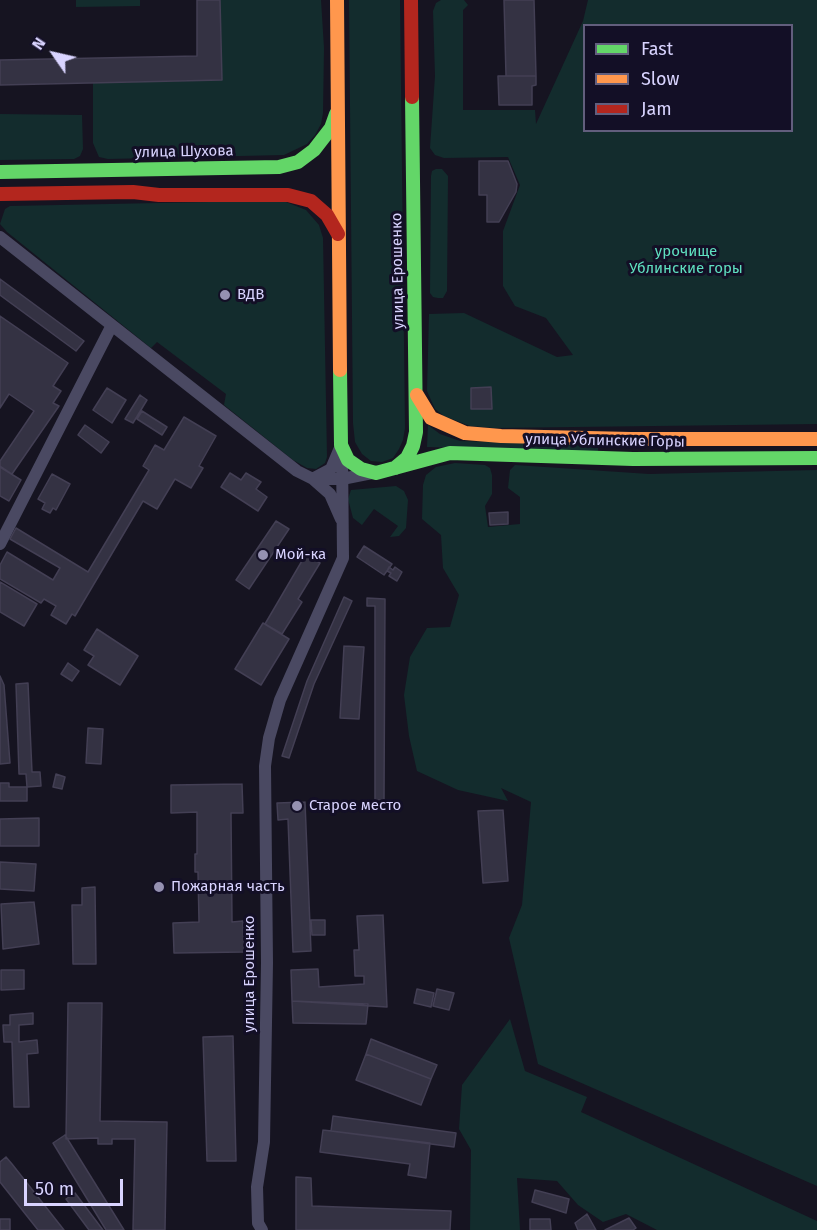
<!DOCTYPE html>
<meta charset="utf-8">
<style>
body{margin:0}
#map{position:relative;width:817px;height:1230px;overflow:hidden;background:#161421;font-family:"Fira Sans",sans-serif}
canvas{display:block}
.legend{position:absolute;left:583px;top:24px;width:210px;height:108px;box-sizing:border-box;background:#130f26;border:2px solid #625e7d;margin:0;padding:8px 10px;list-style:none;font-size:18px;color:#d9d4ff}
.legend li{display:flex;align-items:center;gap:12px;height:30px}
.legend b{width:30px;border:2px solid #625e7d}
.north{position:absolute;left:24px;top:24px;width:60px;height:60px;-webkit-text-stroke:4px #130f26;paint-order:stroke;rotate:304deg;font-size:16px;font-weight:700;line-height:24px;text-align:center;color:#d9d4ff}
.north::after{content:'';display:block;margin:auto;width:21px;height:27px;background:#d9d4ff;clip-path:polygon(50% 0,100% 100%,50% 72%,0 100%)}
.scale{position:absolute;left:24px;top:1179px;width:99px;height:27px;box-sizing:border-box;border:3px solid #d9d4ff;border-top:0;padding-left:8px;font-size:18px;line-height:21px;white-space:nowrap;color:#d9d4ff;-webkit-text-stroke:4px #130f26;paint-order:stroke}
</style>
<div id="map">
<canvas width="817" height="1230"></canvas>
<ul class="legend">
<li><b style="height:8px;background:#63d668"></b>Fast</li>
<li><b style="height:8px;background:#ff974d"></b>Slow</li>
<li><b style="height:8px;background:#b3261e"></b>Jam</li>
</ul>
<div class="north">N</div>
<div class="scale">50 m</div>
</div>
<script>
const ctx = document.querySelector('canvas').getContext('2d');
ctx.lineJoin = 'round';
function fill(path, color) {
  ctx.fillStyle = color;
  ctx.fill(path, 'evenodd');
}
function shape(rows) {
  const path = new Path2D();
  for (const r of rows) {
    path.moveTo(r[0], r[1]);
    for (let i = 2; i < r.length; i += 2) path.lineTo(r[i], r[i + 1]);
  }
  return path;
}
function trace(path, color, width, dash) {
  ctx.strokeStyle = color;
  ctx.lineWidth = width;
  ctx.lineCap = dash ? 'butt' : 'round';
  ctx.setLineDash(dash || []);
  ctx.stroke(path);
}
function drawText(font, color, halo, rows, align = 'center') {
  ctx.font = font + ' "Fira Sans",sans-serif';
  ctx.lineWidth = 6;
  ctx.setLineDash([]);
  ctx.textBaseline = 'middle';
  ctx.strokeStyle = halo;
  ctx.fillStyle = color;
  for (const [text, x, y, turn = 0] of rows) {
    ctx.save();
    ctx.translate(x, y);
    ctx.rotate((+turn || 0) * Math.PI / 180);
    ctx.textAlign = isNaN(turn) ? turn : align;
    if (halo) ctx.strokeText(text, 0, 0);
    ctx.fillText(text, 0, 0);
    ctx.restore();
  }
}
const green = shape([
 [76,0,140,0,140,6,76,7],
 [220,0,321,0,324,48,323,113,321,124,315,135,307,144,284,155,108,159,99,157,93,143,93,83,221,80],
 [349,0,400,0,405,428,403,440,399,449,393,458,382,462,371,461,362,454,355,442,353,423],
 [441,0,464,0,468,5,463,10,463,110,535,110,536,124,583,21,588,0,817,0,817,424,494,428,470,426,444,416,435,409,427,391,429,314,464,313,557,357,573,355,546,318,515,306,503,286,503,231,520,185,508,157,444,158,435,155,430,148,435,76,433,11,436,3],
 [584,26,792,26,792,130,584,130],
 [0,114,82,115,83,149,80,156,74,159,0,160],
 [436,169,442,169,448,176,447,291,443,298,438,298,433,297,430,293,431,176,432,171],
 [258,201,286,202,306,210,319,225,323,238,327,457,325,463,316,469,307,468,293,460,224,405,226,394,157,342,151,348,7,232,0,224,5,209,10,206],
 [428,425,440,434,460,441,598,445,598,452,427,447],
 [455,463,485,465,490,468,492,475,492,494,485,506,488,527,520,524,520,497,508,488,510,470,515,465,649,474,817,470,817,1186,538,1064,509,938,522,905,531,802,501,788,508,801,458,790,417,771,409,736,404,695,410,657,427,628,450,627,459,595,443,568,441,535,422,519,423,485,426,475,436,467],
 [396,486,404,491,408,500,406,528,399,536,390,537,398,526,374,509,362,525,353,518,348,499,351,490],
 [510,1019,525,1071,587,1097,581,1112,817,1221,817,1230,657,1230,626,1214,603,1222,578,1205,557,1181,517,1178,520,1230,470,1230,471,1150,459,1129,462,1085]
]);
const building = shape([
 [197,0,220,0,222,80,0,85,0,60,197,56,197,0],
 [504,0,534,0,536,76,506,76,504,0],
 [498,76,536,76,536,85,532,86,532,105,499,105,498,76],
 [479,161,508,161,517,184,516,192,499,222,487,222,487,195,479,195,479,161],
 [0,279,84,341,76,351,0,295,0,279],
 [0,316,68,363,53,386,61,391,53,403,59,406,12,474,0,466,0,461,34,411,9,394,0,408,0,316],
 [491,387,492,409,471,409,471,388,491,387],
 [107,388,126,400,112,423,93,410,107,388],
 [140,395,147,400,133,423,125,419,140,395],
 [142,411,167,427,162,435,137,419,142,411],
 [184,417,216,436,199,466,203,468,191,488,175,479,157,509,143,501,75,616,72,614,66,624,51,615,56,606,44,599,41,603,0,579,0,565,7,552,53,580,60,568,10,539,16,528,88,572,149,470,143,466,155,445,164,450,184,417],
 [85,425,109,442,101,453,78,435,85,425],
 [0,467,21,480,9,501,0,496,0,467],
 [230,473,241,480,246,473,261,482,256,489,267,497,258,511,221,487,230,473],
 [52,474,70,484,56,510,53,508,50,513,42,509,45,503,38,499,52,474],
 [508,512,508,524,490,525,489,513,508,512],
 [276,521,289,529,249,589,236,580,276,521],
 [364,546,392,564,384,575,357,557,364,546],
 [306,554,320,563,298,599,302,602,282,634,265,624,306,554],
 [389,567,393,570,395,567,402,572,397,581,389,576,391,573,387,571,389,567],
 [0,582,37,604,24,626,0,612,0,582],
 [344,597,352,601,314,684,289,758,282,756,307,681,344,597],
 [367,598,385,599,384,800,375,800,375,606,367,606,367,598],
 [263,623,289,639,261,685,235,669,263,623],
 [97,629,138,656,120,685,88,665,94,656,84,650,97,629],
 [344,646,364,647,359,719,340,718,344,646],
 [68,663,79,671,72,681,61,674,68,663],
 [0,676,4,685,10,763,0,764,0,676],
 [28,683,32,772,40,772,41,786,27,787,27,801,0,801,0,783,9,783,9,787,27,787,26,774,19,774,16,684,28,683],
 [88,728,103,729,101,764,86,763,88,728],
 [56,774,65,777,62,789,53,787,56,774],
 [242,784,243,813,231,813,232,922,243,921,244,952,174,953,173,923,199,922,198,872,195,872,195,854,197,854,197,812,171,813,171,785,242,784],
 [305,802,311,951,293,952,288,819,278,820,277,803,305,802],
 [503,810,508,881,483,883,478,811,503,810],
 [39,818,39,846,0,846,0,819,39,818],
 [0,862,36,864,34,891,0,889,0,862],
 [95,887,96,964,73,964,72,905,82,905,82,888,95,887],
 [34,902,39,944,3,949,1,904,34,902],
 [383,915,387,1007,292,1001,291,970,318,969,319,987,364,984,364,976,355,976,354,950,359,950,357,916,383,915],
 [311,920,325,920,325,935,312,935,311,920],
 [1,970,24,970,24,989,1,990,1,970],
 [417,989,434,993,431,1007,414,1003,417,989],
 [437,989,454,993,449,1010,433,1006,437,989],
 [292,1001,368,1004,366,1024,293,1023,292,1001],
 [68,1003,102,1003,100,1121,167,1122,165,1230,133,1230,135,1139,112,1139,112,1144,98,1144,98,1138,66,1139,68,1003],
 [33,1013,33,1024,19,1025,19,1042,37,1040,38,1053,27,1054,29,1107,14,1107,12,1042,4,1042,3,1025,10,1025,10,1015,33,1013],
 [233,1036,236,1161,207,1161,203,1037,233,1036],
 [371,1039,437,1065,431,1079,366,1054,371,1039],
 [366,1054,431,1079,421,1105,356,1080,366,1054],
 [333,1116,456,1133,454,1147,331,1131,333,1116],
 [323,1130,430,1143,426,1178,408,1175,410,1164,320,1152,323,1130],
 [65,1135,124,1230,106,1230,53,1143,65,1135],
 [6,1157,12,1164,64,1230,38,1230,0,1182,0,1162,6,1157],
 [296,1177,311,1178,312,1206,451,1211,450,1230,296,1230,296,1177],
 [535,1190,569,1199,566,1213,532,1202,535,1190],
 [75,1193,103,1230,89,1230,66,1199,75,1193],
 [587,1214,596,1230,578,1230,575,1223,587,1214],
 [629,1218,636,1228,633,1230,605,1230,629,1218],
 [0,1219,10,1219,10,1230,0,1230,0,1219],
 [530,1219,550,1219,551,1230,530,1230,530,1219]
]);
const street = shape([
 [0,237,297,471,313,479,330,494,341,519],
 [314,478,331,469,339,450],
 [313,479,342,479,372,473],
 [0,544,112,325],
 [262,1230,258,1223,257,1187,264,1142,267,963,265,766,269,738,280,700,343,558,342,452]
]);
const fast = shape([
 [0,172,279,167,298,162,314,150,331,128,336,114],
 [340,370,341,445,348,460,361,469,376,473,450,453,633,459,817,458],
 [395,468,407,458,413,446,416,432,412,97]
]);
const slow = shape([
 [337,0,340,370],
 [417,395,431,418,465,433,501,436,631,439,817,439]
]);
const jam = shape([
 [411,0,412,97],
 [0,194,133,192,159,195,288,195,311,201,327,215,338,234]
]);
const markers = [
 [225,295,6,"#9591b1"],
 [263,555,6,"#9591b1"],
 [297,806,6,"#9591b1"],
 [159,887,6,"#9591b1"]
];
const streetNames = [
 ["улица Шухова",184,152,-1],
 ["улица Ерошенко",398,271,-91],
 ["улица Ублинские Горы",605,441,1],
 ["улица Ерошенко",250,974,-90]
];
const parkNames = [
 ["урочище",686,252],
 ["Ублинские горы",686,269]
];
const poiNames = [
 ["ВДВ",237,295],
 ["Мой-ка",275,555],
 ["Старое место",309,806],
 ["Пожарная часть",171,887]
];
fill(green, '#132c2d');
fill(building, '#343243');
trace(building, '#433f54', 1.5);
trace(street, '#4a4962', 12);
trace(fast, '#63d668', 14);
trace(slow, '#ff974d', 14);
trace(jam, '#b3261e', 14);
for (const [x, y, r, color] of markers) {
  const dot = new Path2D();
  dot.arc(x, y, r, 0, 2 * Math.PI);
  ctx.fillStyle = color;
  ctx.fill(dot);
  trace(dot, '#130f26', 2);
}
drawText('15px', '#d9d4ff', '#130f26', streetNames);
drawText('15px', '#5fe0c0', '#130f26', parkNames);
drawText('15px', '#d9d4ff', '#130f26', poiNames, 'left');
</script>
